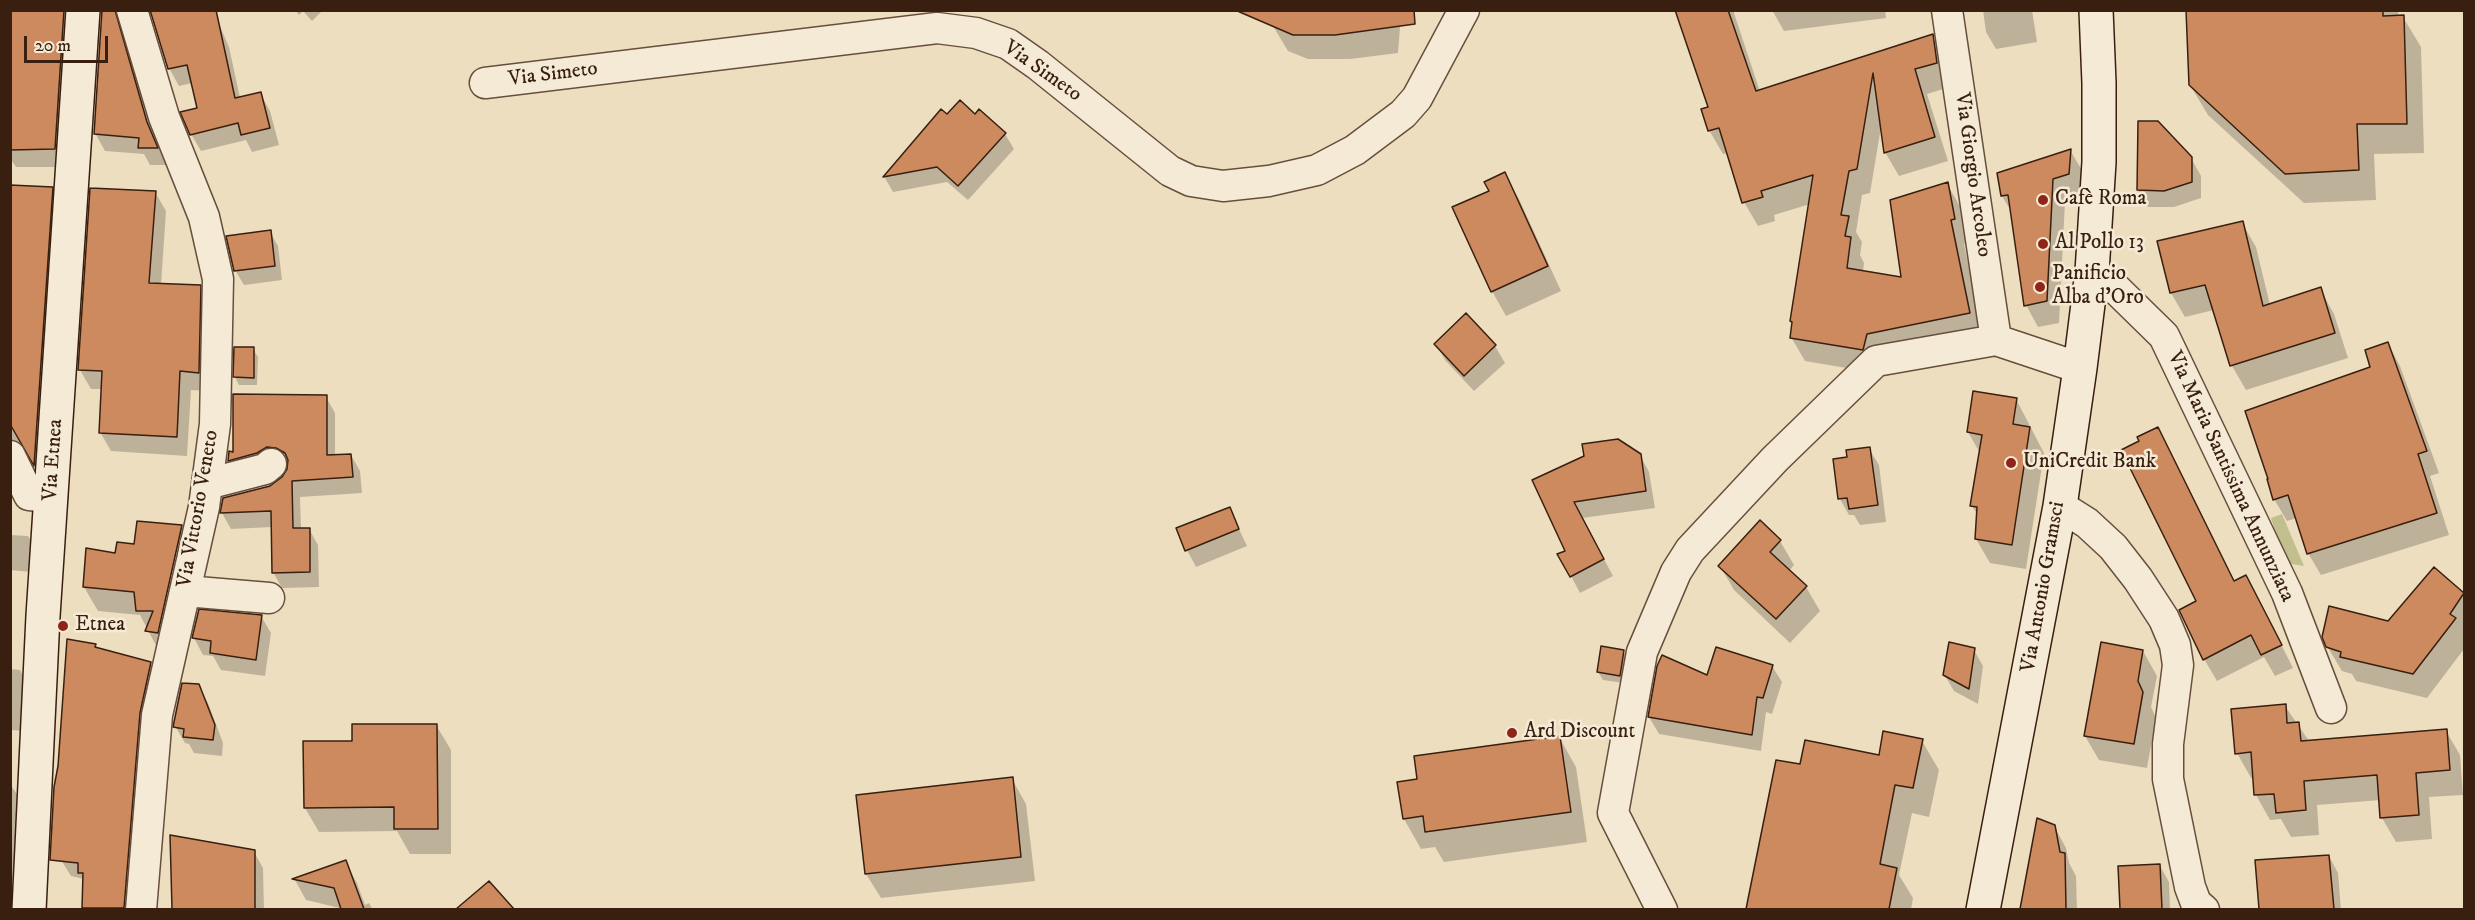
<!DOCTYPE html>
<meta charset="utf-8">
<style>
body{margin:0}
#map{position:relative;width:2475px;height:920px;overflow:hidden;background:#eedec0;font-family:"IM FELL DW Pica",serif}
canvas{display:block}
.frame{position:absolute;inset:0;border:12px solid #381f10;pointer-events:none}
.scale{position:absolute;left:24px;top:36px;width:84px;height:27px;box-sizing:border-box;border:3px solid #381f10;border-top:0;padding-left:8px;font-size:18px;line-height:21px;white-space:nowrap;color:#381f10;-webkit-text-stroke:4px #f4ead6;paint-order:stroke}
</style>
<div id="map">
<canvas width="2475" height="920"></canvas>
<div class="frame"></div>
<div class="scale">20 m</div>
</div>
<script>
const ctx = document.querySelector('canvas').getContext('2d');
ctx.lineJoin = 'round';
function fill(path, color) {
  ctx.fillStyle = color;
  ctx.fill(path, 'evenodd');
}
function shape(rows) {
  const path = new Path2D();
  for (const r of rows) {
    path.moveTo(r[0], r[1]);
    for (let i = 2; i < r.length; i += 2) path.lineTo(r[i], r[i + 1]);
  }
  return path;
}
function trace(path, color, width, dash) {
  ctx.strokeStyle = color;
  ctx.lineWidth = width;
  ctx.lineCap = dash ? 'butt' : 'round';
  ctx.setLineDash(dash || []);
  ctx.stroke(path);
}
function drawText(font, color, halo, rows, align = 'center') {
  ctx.font = font + ' "IM FELL DW Pica",serif';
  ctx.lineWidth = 5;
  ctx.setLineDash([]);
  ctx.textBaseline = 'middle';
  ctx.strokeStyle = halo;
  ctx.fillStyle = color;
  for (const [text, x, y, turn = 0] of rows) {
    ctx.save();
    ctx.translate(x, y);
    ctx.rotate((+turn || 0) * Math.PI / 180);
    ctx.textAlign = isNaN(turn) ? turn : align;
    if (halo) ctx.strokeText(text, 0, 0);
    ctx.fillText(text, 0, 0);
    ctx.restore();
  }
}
const green = shape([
 [2282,514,2304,566,2285,563,2271,518]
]);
const shadow = shape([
 [12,10,85,10,64,167,16,167,10,158],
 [101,10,138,10,125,34,157,141,166,165,150,165,144,154,105,151,95,133,103,11],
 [147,10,213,10,229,47,240,98,260,93,270,111,279,145,252,152,246,140,201,151,191,134,198,109,192,83,179,86,169,68,152,13],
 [295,10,323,10,312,21,303,11,299,15],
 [1391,10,1400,27,1398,53,1350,59,1308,59,1288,51,1273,26],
 [1677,10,1733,10,1777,143,1780,85,1932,36,1946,60,1950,87,1927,94,1948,161,1899,176,1885,152,1881,127,1870,193,1862,195,1856,232,1862,242,1860,255,1864,263,1863,272,1903,279,1947,184,1961,208,1967,243,1964,244,1983,337,1876,373,1805,361,1791,337,1793,325,1791,321,1810,204,1774,215,1775,221,1758,226,1744,202,1729,153,1723,154,1709,130,1710,108],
 [1772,10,1885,10,1886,18,1784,31],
 [1983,10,2032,10,2037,42,1996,49,1986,32],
 [2188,10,2398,10,2398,17,2403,17,2421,47,2424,153,2374,154,2376,200,2304,203,2208,115,2190,85],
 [941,111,948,116,975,116,1005,134,1014,149,968,200,947,182,893,192,885,178],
 [2070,150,2083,172,2081,196,2065,201,2059,323,2038,327,2026,305,2012,213,2002,196,1999,174],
 [2191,158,2201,176,2201,198,2174,207,2148,207,2138,190],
 [1505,174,1519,199,1561,291,1506,316,1492,291,1491,192],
 [10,187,52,188,62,206,44,480,31,459,22,456,10,460],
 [155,192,166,211,161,285,200,286,211,305,209,391,191,390,187,456,111,451,100,432,102,389,91,389,80,370],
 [2242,223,2256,247,2270,305,2320,289,2334,314,2348,358,2246,390,2232,366,2214,310,2185,317,2171,293,2159,243],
 [270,232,278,246,282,280,244,285,235,270],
 [1466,315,1495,346,1505,363,1474,391,1445,360,1436,344],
 [2388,344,2400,366,2439,473,2430,476,2449,535,2321,575,2308,553,2297,518,2287,521,2274,499,2268,480,2372,368],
 [253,349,258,357,257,385,239,385,235,377],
 [326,397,335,413,335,456,351,455,360,471,362,493,300,497,301,529,309,529,318,545,319,587,282,588,273,572,272,527,231,529,222,513,224,499,270,487,283,478,289,465,277,463,238,476,229,461,234,453],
 [2016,399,2044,453,2026,569,1990,563,1976,539,1978,516,1972,506,1980,453,1968,432],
 [2141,442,2170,451,2235,583,2258,599,2293,668,2275,676,2264,657,2217,681,2204,659,2198,602],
 [1869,449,1879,465,1886,522,1860,525,1854,515,1849,515,1840,499,1848,459],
 [1640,455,1649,472,1655,508,1582,518,1613,576,1580,593,1560,555,1567,551,1534,481],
 [1229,508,1247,546,1196,567,1187,550],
 [181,526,195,551,161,655,140,615,98,611,84,587,116,554],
 [176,548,179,548,160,632,157,631],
 [10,535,28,536,33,544,31,572,10,570],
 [1780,541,1794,565,1789,571,1806,587,1820,611,1790,643,1734,590,1720,566],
 [2434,570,2464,594,2464,649,2427,698,2356,681,2352,674,2342,671,2327,646,2388,623],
 [261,616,271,633,265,676,221,670,213,656,203,655,194,638],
 [95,645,97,649,150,663,160,679,133,910,83,910,84,879,71,876,61,860],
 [1974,650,1983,666,1978,704,1954,691,1944,674],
 [1623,651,1628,659,1624,683,1603,680,1598,672],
 [2143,651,2157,676,2151,707,2156,718,2147,768,2099,760,2085,736],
 [1772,666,1782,682,1772,714,1766,712,1761,751,1659,734,1649,717,1708,677],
 [10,669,20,670,29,686,26,731,10,730],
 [198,686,208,703,223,743,222,756,194,753,189,744,185,743,175,726],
 [2285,706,2309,741,2446,731,2460,755,2463,795,2429,797,2432,839,2396,842,2382,818,2381,800,2317,805,2319,835,2291,837,2281,819,2270,820,2256,795,2255,777,2251,778,2237,753],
 [436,725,451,750,451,854,410,854,397,831,319,832,305,808,354,742],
 [1559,737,1576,767,1587,842,1444,862,1435,847,1421,849,1404,819,1419,780],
 [1922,741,1939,770,1929,817,1912,813,1899,875,1913,898,1911,910,1748,910,1777,761,1801,766,1880,757],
 [1012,779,1026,804,1035,881,881,898,866,874,858,796],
 [10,784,27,809,25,910,10,910],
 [2054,826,2066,848,2069,863,2076,876,2077,910,2022,910],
 [172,837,254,852,263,868,264,910,174,910],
 [2329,856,2338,873,2341,910,2265,910,2260,901],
 [345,862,357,883,365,905,369,903,373,910,348,910,306,900,295,880],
 [2160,866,2169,882,2170,910,2121,910,2120,868],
 [489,883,512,910,458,910]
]);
const building = shape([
 [10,10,64,10,55,149,10,150,10,10],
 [102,10,115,10,147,122,158,148,138,148,139,138,94,134,102,10],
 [150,10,216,10,235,98,261,92,270,128,241,135,238,123,190,135,180,112,197,108,187,65,168,69,150,10],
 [1235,10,1414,10,1415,24,1335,35,1293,35,1235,10],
 [1675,10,1728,10,1756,91,1933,34,1937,63,1915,69,1935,137,1884,153,1873,73,1857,169,1849,171,1841,215,1849,216,1845,236,1851,237,1847,268,1901,277,1890,200,1948,182,1955,219,1951,220,1970,313,1867,334,1863,350,1790,338,1792,322,1790,321,1813,175,1761,191,1763,197,1742,203,1719,128,1708,131,1701,109,1708,107,1675,10],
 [2186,10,2383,10,2383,16,2404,15,2407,124,2357,124,2359,170,2285,174,2189,85,2186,10],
 [960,100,975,114,979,109,1006,133,958,186,937,167,883,177,941,109,947,114,960,100],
 [2138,121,2158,121,2192,157,2192,182,2164,191,2137,190,2138,121],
 [2071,149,2069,174,2053,179,2047,301,2024,306,2008,195,2001,196,1997,173,2071,149],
 [1505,172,1548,266,1491,292,1452,207,1489,191,1484,182,1505,172],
 [10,185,53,187,34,466,10,424,10,185],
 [90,188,156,191,149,283,201,285,199,373,180,371,177,437,99,433,102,371,78,370,90,188],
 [2243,221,2263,306,2321,287,2335,333,2230,366,2205,285,2170,293,2157,241,2243,221],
 [271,230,275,266,234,271,226,236,271,230],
 [1466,313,1496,345,1464,376,1434,344,1466,313],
 [2388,342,2427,451,2418,454,2437,513,2307,554,2288,495,2273,500,2267,479,2268,479,2245,411,2370,367,2365,350,2388,342],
 [234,347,254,347,254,378,233,377,234,347],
 [1973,391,2017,398,2013,424,2030,427,2012,545,1975,539,1977,507,1970,506,1982,435,1967,432,1973,391],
 [233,394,327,395,327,455,351,454,353,477,292,481,293,528,310,528,310,572,272,573,271,511,220,513,223,498,270,486,282,477,287,469,288,460,285,453,276,448,267,447,257,453,228,461,229,451,233,452,233,394],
 [2158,427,2234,581,2246,575,2282,645,2261,655,2251,635,2203,660,2179,610,2196,601,2121,450,2139,441,2137,437,2158,427],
 [1618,439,1641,454,1646,491,1574,502,1604,559,1570,577,1557,554,1565,551,1532,480,1584,456,1582,444,1618,439],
 [1870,447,1878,505,1849,509,1847,498,1838,499,1833,459,1847,457,1846,450,1870,447],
 [1230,507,1239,529,1185,551,1176,528,1230,507],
 [1760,520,1781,540,1770,552,1807,586,1776,619,1718,566,1760,520],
 [137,521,182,525,158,633,145,631,153,611,136,611,134,592,83,587,86,548,115,553,117,542,134,544,137,521],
 [2434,567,2464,593,2450,614,2456,618,2413,674,2340,657,2341,652,2326,647,2322,637,2329,606,2388,621,2434,567],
 [199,609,262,615,256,660,210,653,211,641,192,638,199,609],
 [67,639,96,644,95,647,151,662,140,713,124,908,82,908,83,873,78,873,78,863,50,860,54,787,58,766,67,639],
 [1949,642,1975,648,1969,689,1943,675,1949,642],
 [2101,642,2143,650,2138,681,2143,692,2134,744,2084,736,2101,642],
 [1601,646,1624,650,1620,676,1597,672,1601,646],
 [1716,647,1773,665,1763,698,1757,697,1752,735,1648,717,1657,666,1662,655,1707,675,1716,647],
 [182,683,199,684,215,725,213,740,183,737,184,729,173,727,182,683],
 [2286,704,2287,723,2299,722,2301,741,2447,729,2450,770,2416,773,2419,815,2380,818,2377,775,2304,781,2306,810,2276,813,2274,794,2254,795,2251,752,2235,754,2231,709,2286,704],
 [352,724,437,724,438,829,394,829,394,807,304,808,303,741,352,741,352,724],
 [1883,731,1923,739,1913,788,1895,785,1880,864,1897,868,1889,909,1746,909,1776,760,1800,764,1805,740,1879,755,1883,731],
 [1560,736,1571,812,1425,832,1423,816,1403,819,1397,782,1417,779,1414,756,1560,736],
 [1013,777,1021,857,865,874,856,795,1013,777],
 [2037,818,2055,825,2060,852,2065,853,2066,909,2020,909,2037,818],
 [170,835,255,850,255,909,172,909,170,835],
 [2329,855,2334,909,2259,909,2255,860,2329,855],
 [346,860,364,909,341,909,334,888,292,879,346,860],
 [2160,864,2162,909,2120,909,2118,866,2160,864],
 [489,881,514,909,456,909,489,881]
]);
const minor = shape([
 [132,10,164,117,204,217,218,279,215,424,204,507,157,715,141,910],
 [1947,10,1996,340],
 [485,83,937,28,976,33,1008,44,1038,65,1170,171,1191,181,1223,186,1269,181,1317,170,1355,150,1403,114,1417,98,1464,10],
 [2092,272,2113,286,2164,336,2287,593,2331,708],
 [10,456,29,495,52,497],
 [207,484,265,469,271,464],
 [2060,506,2087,523,2113,547,2138,579,2164,619,2175,645,2178,665,2168,744,2168,779,2190,887,2196,903,2204,910],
 [185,591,269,598],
 [1662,910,1613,813,1642,652,1676,572,1690,550,1775,459,1876,361,1996,340,2080,368]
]);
const secondary = shape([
 [29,910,43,616,83,10],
 [1983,910,2060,506,2080,368,2092,272,2099,162,2099,83,2096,10]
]);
const markers = [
 [2043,200,6,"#8f2418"],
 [2043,244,6,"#8f2418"],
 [2040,287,6,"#8f2418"],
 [2011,463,6,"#8f2418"],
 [63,626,6,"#8f2418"],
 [1512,733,6,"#8f2418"]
];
const streetNames = [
 ["Via Simeto",1042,72,35],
 ["Via Simeto",553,75,-7],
 ["Via Giorgio Arcoleo",1972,175,82],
 ["Via Etnea",54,460,-86],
 ["Via Maria Santissima Annunziata",2230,477,65],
 ["Via Vittorio Veneto",199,509,-80],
 ["Via Antonio Gramsci",2044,587,-80]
];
const poiNames = [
 ["Cafè Roma",2055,200],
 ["Al Pollo 13",2055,244],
 ["Panificio",2052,275],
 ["Alba d'Oro",2052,299],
 ["UniCredit Bank",2023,463],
 ["Etnea",75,626],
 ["Ard Discount",1524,733]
];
fill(green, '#c0bf8d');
fill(shadow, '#0003');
fill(building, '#cd8a5e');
trace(building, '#381f10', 1.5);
trace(minor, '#664f3c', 33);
trace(secondary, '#381f10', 36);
trace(minor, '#f4ead6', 30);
trace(secondary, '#f4ead6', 33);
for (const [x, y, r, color] of markers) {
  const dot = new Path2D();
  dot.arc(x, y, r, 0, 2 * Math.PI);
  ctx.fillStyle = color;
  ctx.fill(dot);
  trace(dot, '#f4ead6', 2);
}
drawText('21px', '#381f10', '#f4ead6', streetNames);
drawText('21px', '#381f10', '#f4ead6', poiNames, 'left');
</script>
